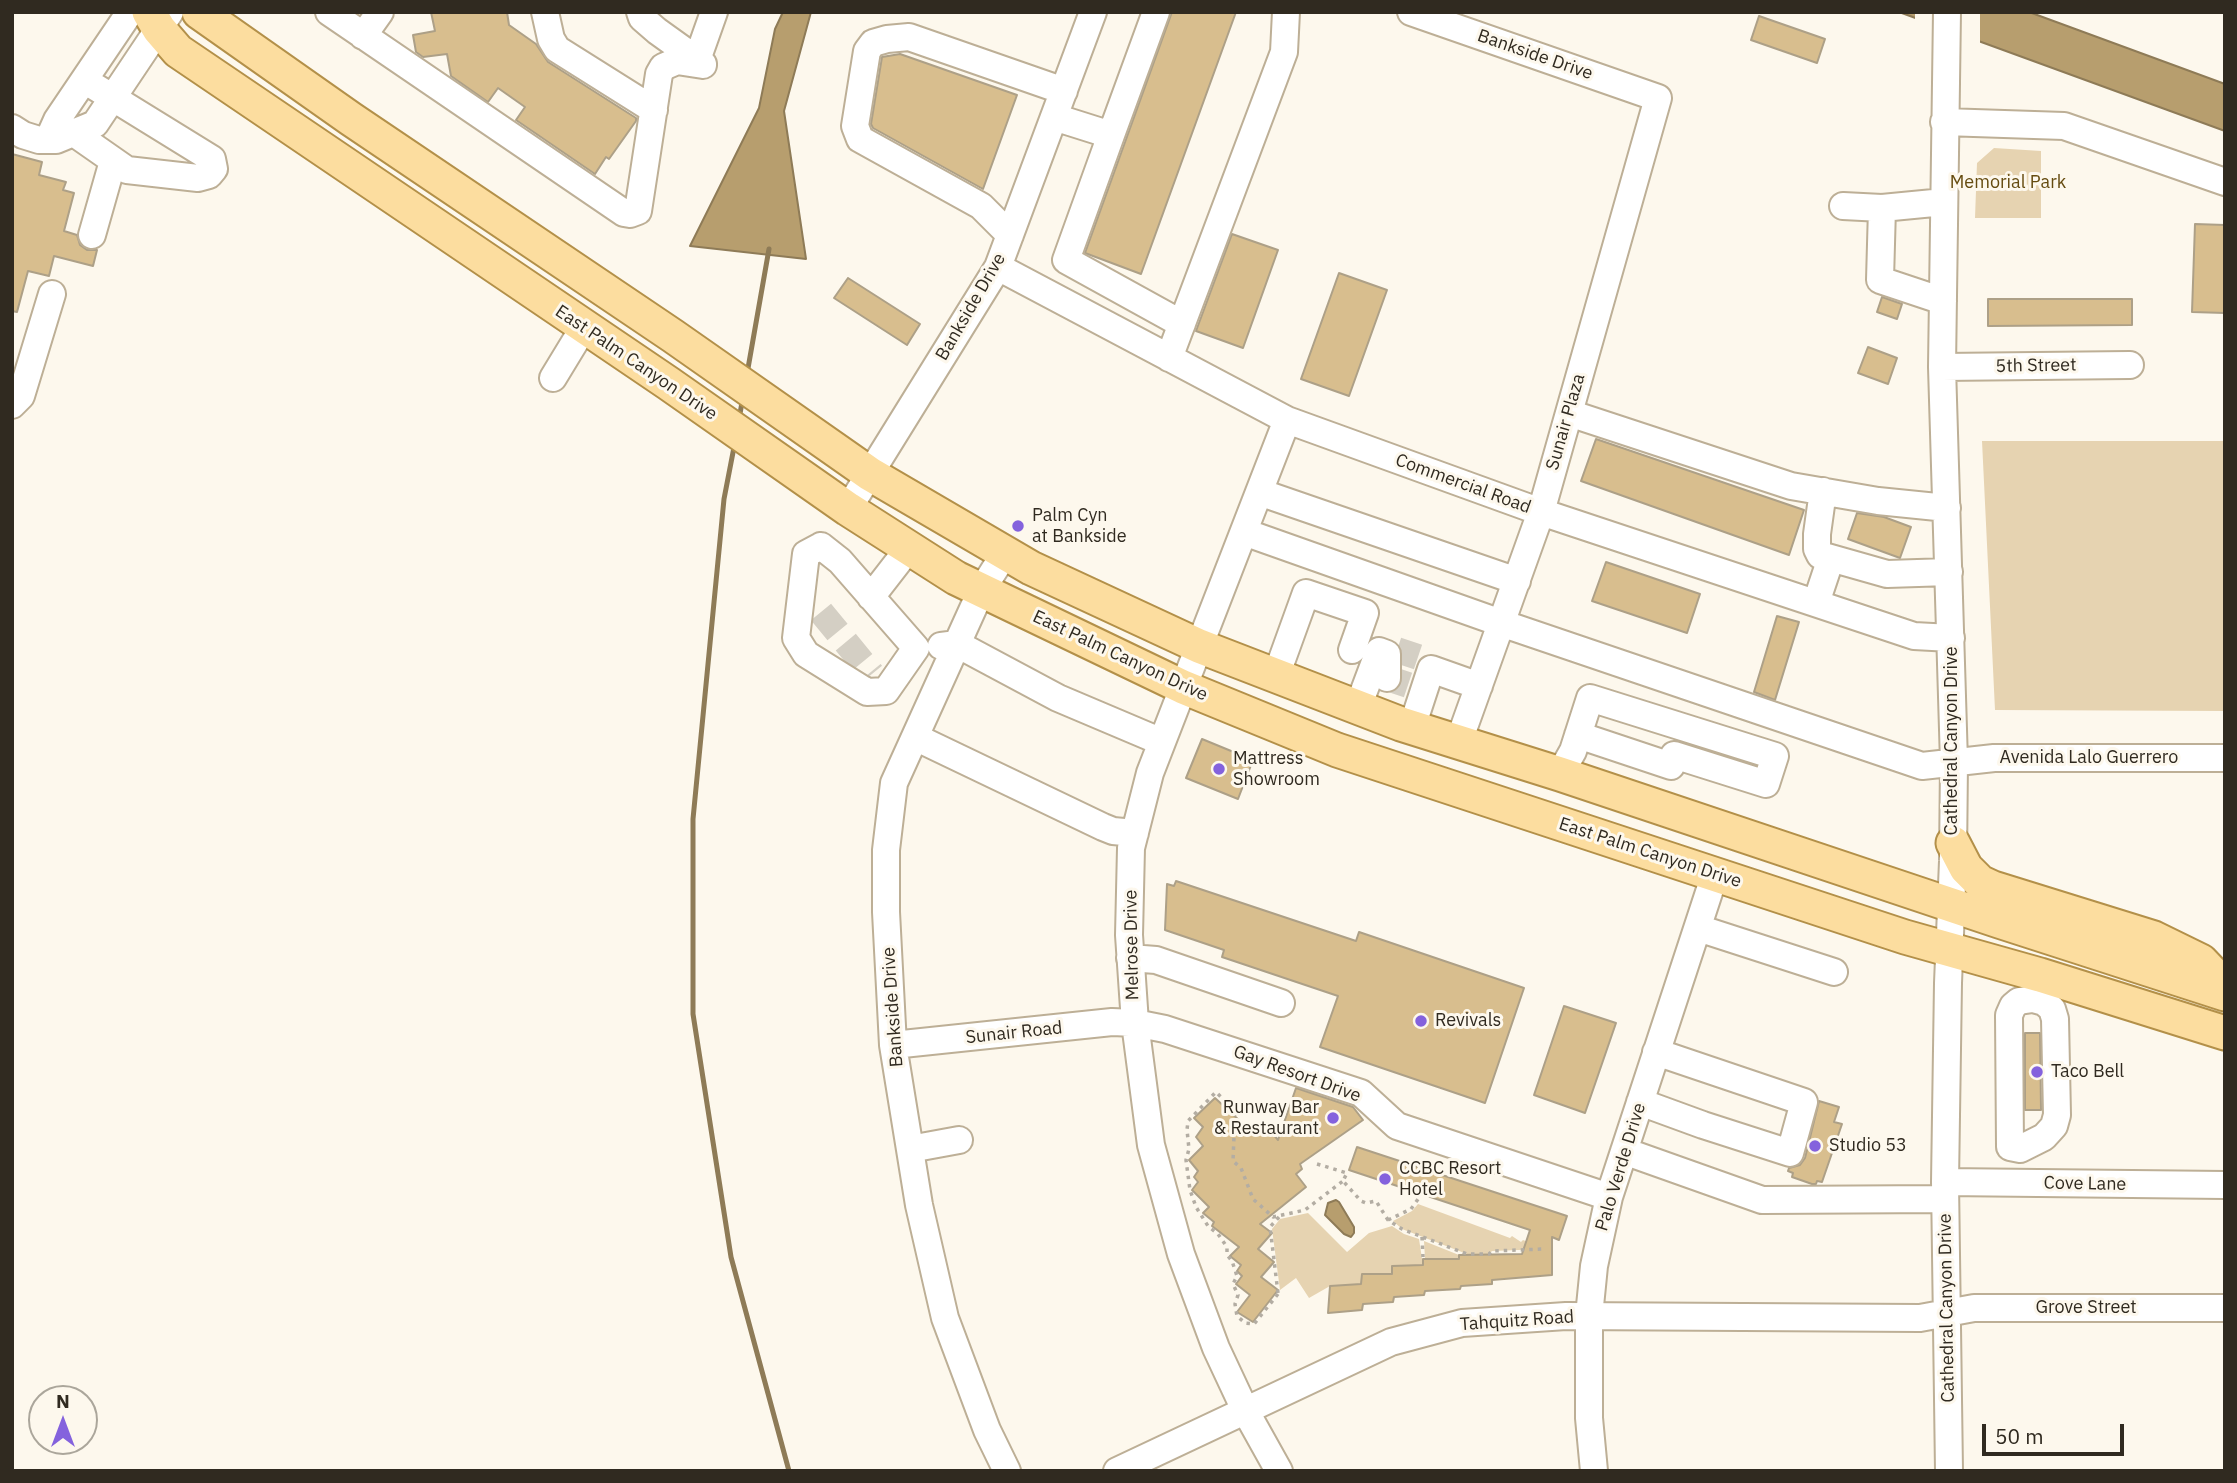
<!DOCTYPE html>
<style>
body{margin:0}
#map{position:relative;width:2237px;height:1483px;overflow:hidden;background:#fdf8ed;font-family:"IBM Plex Sans",sans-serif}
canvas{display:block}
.frame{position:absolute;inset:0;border:14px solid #302a20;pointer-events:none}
.north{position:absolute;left:28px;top:1385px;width:70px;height:70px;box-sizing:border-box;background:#fdf8ed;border:2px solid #aba69b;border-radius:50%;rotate:0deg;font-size:19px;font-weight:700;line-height:28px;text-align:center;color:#302a20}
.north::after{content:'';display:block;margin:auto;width:24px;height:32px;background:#8462dd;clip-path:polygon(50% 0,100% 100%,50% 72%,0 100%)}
.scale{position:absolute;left:1982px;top:1424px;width:142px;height:32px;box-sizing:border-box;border:4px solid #302a20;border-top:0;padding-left:9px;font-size:21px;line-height:24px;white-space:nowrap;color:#302a20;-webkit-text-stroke:5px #fdf8ed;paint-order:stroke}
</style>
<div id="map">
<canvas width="2237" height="1483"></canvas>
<div class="frame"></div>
<div class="north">N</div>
<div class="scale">50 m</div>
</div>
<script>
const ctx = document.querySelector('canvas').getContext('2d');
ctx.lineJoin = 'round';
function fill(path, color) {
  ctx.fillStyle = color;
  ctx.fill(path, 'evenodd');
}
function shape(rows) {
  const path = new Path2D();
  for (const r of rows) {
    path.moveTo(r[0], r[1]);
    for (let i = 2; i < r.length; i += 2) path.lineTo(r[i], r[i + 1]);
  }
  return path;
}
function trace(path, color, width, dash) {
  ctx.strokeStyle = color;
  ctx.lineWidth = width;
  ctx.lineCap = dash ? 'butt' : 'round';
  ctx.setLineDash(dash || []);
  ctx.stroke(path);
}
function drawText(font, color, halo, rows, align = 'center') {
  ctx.font = font + ' "IBM Plex Sans",sans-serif';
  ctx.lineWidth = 6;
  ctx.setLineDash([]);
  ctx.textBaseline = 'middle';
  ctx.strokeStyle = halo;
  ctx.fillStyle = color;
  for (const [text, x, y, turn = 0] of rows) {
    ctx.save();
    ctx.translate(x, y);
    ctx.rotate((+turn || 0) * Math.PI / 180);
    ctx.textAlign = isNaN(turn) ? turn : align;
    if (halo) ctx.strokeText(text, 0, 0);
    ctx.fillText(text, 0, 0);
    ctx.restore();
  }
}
const green = shape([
 [1994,148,2041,151,2041,218,1975,218,1977,163],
 [1982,441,2225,441,2224,711,1995,710],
 [1418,1204,1510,1238,1512,1236,1521,1242,1523,1240,1544,1249,1492,1251,1489,1254,1467,1254,1402,1229,1393,1221,1412,1211],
 [1308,1213,1347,1252,1369,1233,1392,1226,1404,1234,1419,1239,1423,1265,1393,1266,1392,1274,1361,1284,1330,1286,1309,1298,1296,1278,1280,1290,1272,1229,1280,1219],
 [1424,1241,1459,1255,1459,1264,1454,1259,1425,1259]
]);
const water = shape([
 [783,12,811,12,784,111,806,259,690,246,759,108,775,29,783,12],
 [1899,12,2029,12,2225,84,2225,131,1899,12],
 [1336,1200,1339,1202,1354,1227,1354,1233,1351,1237,1344,1234,1325,1215,1328,1203,1336,1200]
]);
const pier = shape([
 [1915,12,1980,12,1980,46,1915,22]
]);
const stream = shape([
 [747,374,769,249],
 [739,419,743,397],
 [735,442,724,499,693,819,693,1014,731,1257,789,1471]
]);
const building = shape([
 [431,12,507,12,509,25,536,44,548,62,636,118,636,121,609,159,606,157,595,174,516,120,525,107,498,88,488,102,451,76,447,54,423,57,416,52,413,35,435,31,431,12],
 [1172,12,1236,12,1141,274,1085,253,1172,12],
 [1759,16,1825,39,1817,63,1751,40,1759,16],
 [900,54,1017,95,983,189,873,128,871,124,882,57,900,54],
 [12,154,42,162,39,175,66,182,63,190,74,193,64,231,77,235,80,245,87,250,97,250,93,266,54,256,49,276,28,271,17,312,12,311,12,154],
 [2195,224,2225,225,2225,313,2192,312,2195,224],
 [1232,234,1278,250,1243,348,1196,331,1232,234],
 [1339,273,1387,290,1349,396,1301,379,1339,273],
 [848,278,920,324,907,345,834,298,848,278],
 [1882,297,1902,304,1897,319,1877,312,1882,297],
 [1988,299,2132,299,2132,325,1988,326,1988,299],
 [1868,347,1897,358,1888,384,1858,373,1868,347],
 [1596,439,1804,510,1789,555,1581,481,1596,439],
 [1857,513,1884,517,1911,527,1900,558,1848,539,1857,513],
 [1606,562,1700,594,1687,633,1592,601,1606,562],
 [1777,616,1799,622,1775,700,1754,692,1777,616],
 [1202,739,1253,760,1238,799,1186,778,1202,739],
 [1176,881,1356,941,1359,932,1524,988,1485,1103,1320,1047,1338,996,1222,957,1224,950,1165,930,1167,884,1174,886,1176,881],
 [1564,1006,1616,1023,1585,1113,1534,1095,1564,1006],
 [2025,1033,2040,1033,2041,1110,2025,1110,2025,1033],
 [1296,1088,1353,1107,1363,1120,1300,1164,1302,1169,1296,1174,1306,1187,1260,1224,1272,1233,1258,1249,1274,1262,1261,1277,1278,1290,1253,1322,1237,1312,1250,1295,1236,1284,1242,1276,1237,1271,1241,1265,1230,1256,1239,1247,1212,1226,1214,1222,1203,1213,1209,1207,1192,1190,1198,1182,1194,1177,1198,1171,1189,1160,1203,1146,1196,1137,1203,1127,1194,1118,1215,1098,1253,1133,1264,1123,1278,1140,1296,1088],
 [1819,1101,1839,1107,1834,1122,1842,1124,1822,1182,1817,1181,1816,1184,1812,1184,1792,1177,1793,1173,1788,1171,1789,1168,1800,1165,1805,1158,1819,1101],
 [1357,1147,1567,1216,1559,1240,1552,1237,1552,1275,1492,1280,1492,1284,1461,1286,1460,1289,1425,1291,1424,1295,1394,1297,1393,1302,1363,1304,1362,1310,1328,1313,1330,1286,1361,1284,1362,1274,1392,1274,1392,1266,1423,1265,1423,1259,1459,1259,1459,1255,1522,1254,1530,1230,1349,1170,1357,1147]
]);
const minorTunnel = shape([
 [821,612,872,674],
 [1397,650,1418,657],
 [1387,678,1408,685]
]);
const path = shape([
 [1317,1164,1347,1173,1343,1181,1361,1201,1366,1203,1376,1201,1388,1220,1402,1229,1467,1254,1489,1254,1492,1251,1544,1249],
 [1388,1220,1411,1209,1421,1195],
 [1422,1237,1423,1257],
 [1278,1293,1270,1227,1279,1217],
 [1278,1294,1254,1324,1245,1323,1237,1316,1235,1304,1238,1295,1233,1284,1237,1276,1232,1261,1227,1255,1227,1247,1218,1234,1208,1226,1196,1207,1190,1190,1186,1160,1189,1149,1187,1130,1188,1121,1216,1092,1235,1111,1233,1161,1241,1168,1253,1199,1273,1217,1305,1210,1343,1181]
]);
const minor = shape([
 [329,12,624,213,630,214,638,211,659,74,663,67,677,61,703,65],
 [545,12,551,39,557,49,654,110],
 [640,12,642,18,657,31,703,64],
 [1411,12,1658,98,1541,512,1459,741],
 [1947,12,1942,367,1954,762,1953,861,1948,983,1945,1182,1949,1471],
 [363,36,380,12],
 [697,60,714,12],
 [1054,117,1111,135,1156,12],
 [1944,122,2064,126,2225,182],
 [12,128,23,135,39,140,56,140,95,124,170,12],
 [74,133,127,170,198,178,209,175,214,169,212,159,84,80],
 [1111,135,1066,260,1182,324],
 [48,140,57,120,130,12],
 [1843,206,1882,208,1944,202],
 [1882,208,1880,280,1943,301],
 [92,235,113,161],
 [1010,235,981,206,860,139,855,126,867,51,873,43,887,39,909,37,1064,91],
 [998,267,1287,420,1541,512,1914,636,1951,638],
 [1169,358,1284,52,1286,12],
 [1942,367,2130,365],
 [553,378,584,327],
 [12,405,21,396,52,294],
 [1569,413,1791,486,1878,501,1947,508],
 [1823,491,1817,534,1817,549,1820,555,1887,574,1949,572],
 [1259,492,1517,581],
 [848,509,998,267,1093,12],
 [1244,532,1501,623,1922,766,1994,758,2225,758],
 [821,546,840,561,916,648,886,691,867,692,806,654,796,638,806,554,821,546],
 [1005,553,981,591,894,783,886,850,886,912,893,1045,919,1205,945,1318,987,1430,1007,1471],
 [871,597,909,548],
 [1816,603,1831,558],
 [941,646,957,644,1058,698,1162,742],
 [1276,676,1306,593,1365,613,1352,650],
 [1358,707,1379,651,1387,654,1387,678],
 [1412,727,1431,669,1479,686],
 [1578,735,1671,766],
 [915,737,1103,827,1113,831,1135,833],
 [1560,774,1573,751,1590,698,1775,756,1766,784,1674,755],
 [1698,928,1834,972],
 [1130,958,1156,960,1281,1003],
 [2033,999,2044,1002,2052,1009,2055,1019,2057,1115,2054,1126,2044,1137,2020,1149,2010,1147,2009,1015,2013,1006,2019,1001,2033,999],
 [893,1045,1112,1022,1135,1023,1165,1029,1361,1093,1397,1126,1609,1197],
 [1640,1102,1703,1125,1790,1153,1804,1102,1656,1052],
 [910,1149,959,1140],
 [1624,1151,1762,1200,1945,1199],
 [1945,1182,2225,1185],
 [1117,1471,1391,1342,1462,1323,1566,1316,1920,1318,1974,1308,2225,1308],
 [1279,1471,1245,1410,1216,1348,1181,1254,1151,1145,1135,1023,1129,935,1131,848,1150,773,1287,420],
 [1594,1471,1589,1418,1589,1316,1594,1266,1609,1197,1715,874]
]);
const major = shape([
 [149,12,159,29,178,51,668,383,848,509,956,578,1183,687,1337,750,1905,937,2040,975,2225,1033],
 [199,12,351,119,673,336,870,474,1031,568,1199,646,1401,724,1560,774,1999,921,2225,994],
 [1953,843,1966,868,1980,882,1993,888,2154,938,2201,961,2219,980,2225,990]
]);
const markers = [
 [1018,526,7,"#8462dd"],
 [1219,769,7,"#8462dd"],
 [1421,1021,7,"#8462dd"],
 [2037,1072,7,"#8462dd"],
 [1333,1118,7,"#8462dd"],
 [1815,1146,7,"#8462dd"],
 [1385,1179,7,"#8462dd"]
];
const streetNames = [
 ["Bankside Drive",1535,55,19],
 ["Bankside Drive",971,307,-60],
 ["East Palm Canyon Drive",636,363,34],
 ["5th Street",2036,366,-1],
 ["Sunair Plaza",1566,422,-74],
 ["Commercial Road",1463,484,20],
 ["East Palm Canyon Drive",1120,656,25],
 ["Cathedral Canyon Drive",1952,741,-90],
 ["Avenida Lalo Guerrero",2089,758],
 ["East Palm Canyon Drive",1650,853,18],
 ["Melrose Drive",1132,945,-91],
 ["Bankside Drive",893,1007,-94],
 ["Sunair Road",1014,1033,-6],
 ["Gay Resort Drive",1297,1074,20],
 ["Palo Verde Drive",1621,1167,-73],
 ["Cove Lane",2085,1184,1],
 ["Cathedral Canyon Drive",1947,1308,-91],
 ["Grove Street",2086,1308],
 ["Tahquitz Road",1517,1321,-4]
];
const parkNames = [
 ["Memorial Park",2008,183]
];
const poiNames = [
 ["Palm Cyn",1032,516],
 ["at Bankside",1032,537],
 ["Mattress",1233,759],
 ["Showroom",1233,780],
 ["Revivals",1435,1021],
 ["Taco Bell",2051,1072],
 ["Runway Bar",1319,1108,"right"],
 ["& Restaurant",1319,1129,"right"],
 ["Studio 53",1829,1146],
 ["CCBC Resort",1399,1169],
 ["Hotel",1399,1190]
];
fill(green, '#e6d3b1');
fill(water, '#b79e6e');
trace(water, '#8e7b57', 2);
fill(pier, '#fdf8ed');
trace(stream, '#8e7b57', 5);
fill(building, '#d8be8e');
trace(building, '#ada087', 2);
trace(minorTunnel, '#d4cfc4', 26, [26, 13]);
trace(minor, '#bdaf96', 30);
trace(major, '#b39049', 37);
trace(path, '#b3ada3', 3.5, [3.5, 5]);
trace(minor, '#fff', 26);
trace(major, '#fcdd9f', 33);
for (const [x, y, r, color] of markers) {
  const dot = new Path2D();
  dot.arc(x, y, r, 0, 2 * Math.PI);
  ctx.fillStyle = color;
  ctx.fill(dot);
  trace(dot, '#fdf8ed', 2.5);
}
drawText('18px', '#302a20', '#fdf8ed', streetNames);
drawText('18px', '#654b0f', '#fdf8ed', parkNames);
drawText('18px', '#302a20', '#fdf8ed', poiNames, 'left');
</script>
